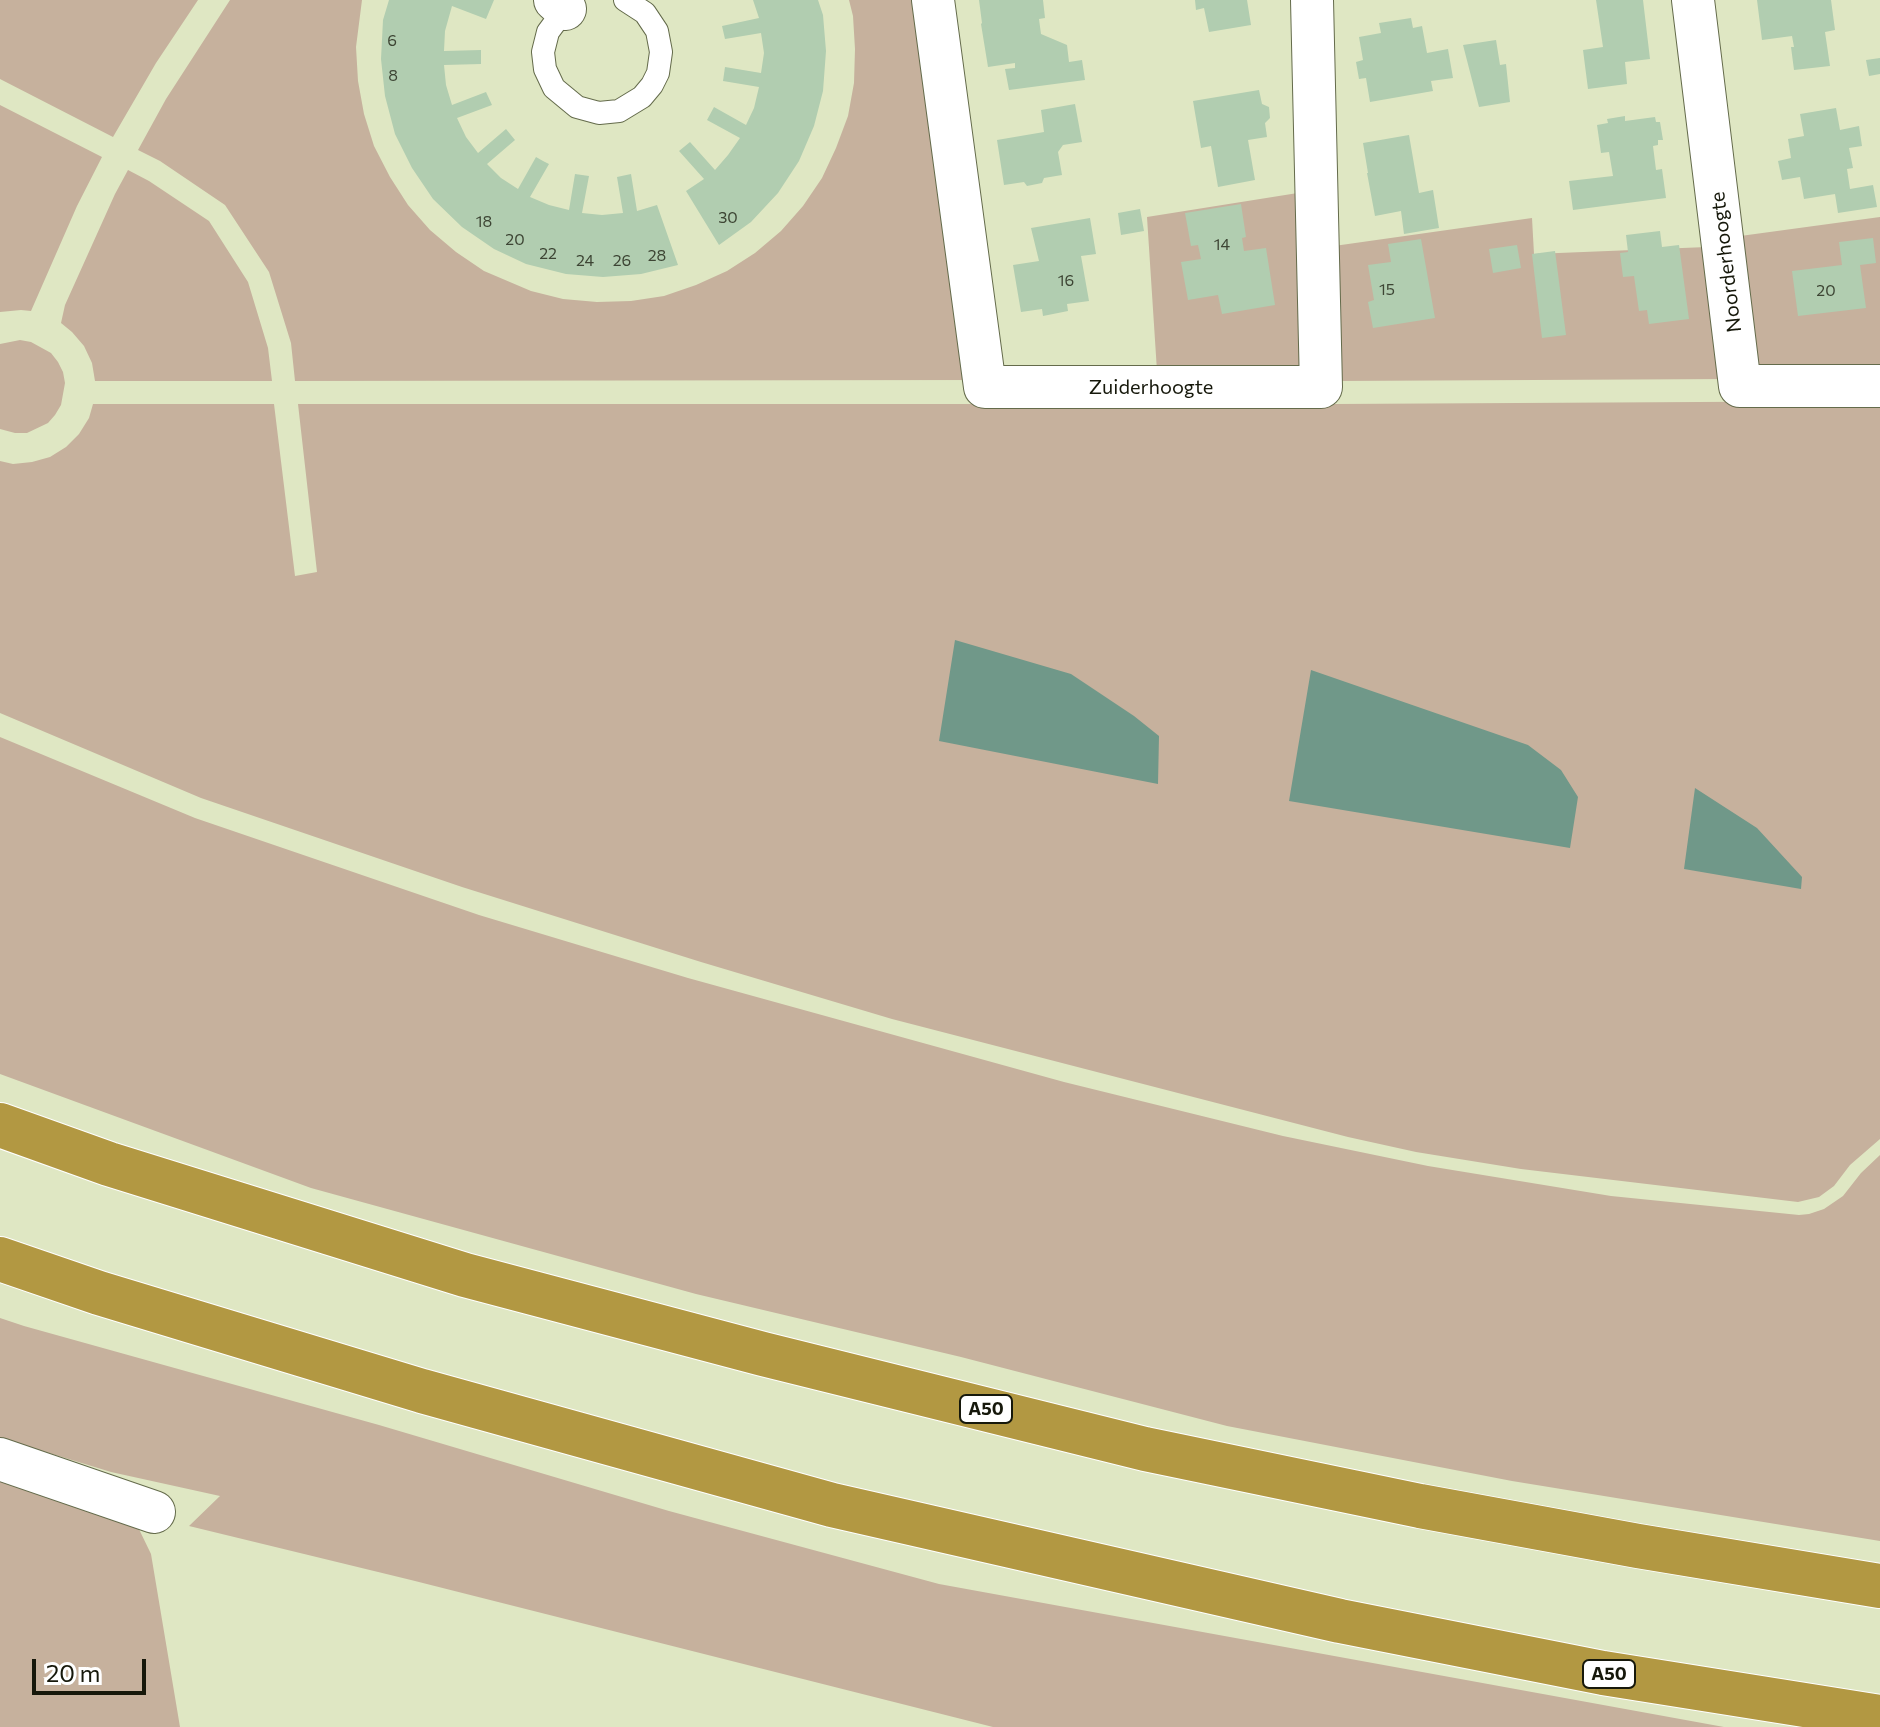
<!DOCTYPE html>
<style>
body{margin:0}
#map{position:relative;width:1880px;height:1727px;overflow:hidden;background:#dfe7c3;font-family:Commissioner,sans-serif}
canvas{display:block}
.scale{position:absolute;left:32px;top:1659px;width:114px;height:36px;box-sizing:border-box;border:4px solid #16180b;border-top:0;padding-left:10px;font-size:24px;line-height:28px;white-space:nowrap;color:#16180b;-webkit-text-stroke:6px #fff;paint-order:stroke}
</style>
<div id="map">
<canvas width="1880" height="1727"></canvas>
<div class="scale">20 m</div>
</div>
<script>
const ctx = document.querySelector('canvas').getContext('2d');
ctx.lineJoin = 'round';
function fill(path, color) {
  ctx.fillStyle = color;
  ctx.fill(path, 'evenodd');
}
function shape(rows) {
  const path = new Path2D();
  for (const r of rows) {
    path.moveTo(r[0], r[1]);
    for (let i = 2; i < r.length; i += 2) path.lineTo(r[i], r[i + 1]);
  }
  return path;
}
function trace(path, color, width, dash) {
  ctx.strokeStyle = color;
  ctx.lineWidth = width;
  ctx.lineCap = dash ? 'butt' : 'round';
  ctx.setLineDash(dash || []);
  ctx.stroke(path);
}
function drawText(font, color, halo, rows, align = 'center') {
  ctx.font = font + ' Commissioner,sans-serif';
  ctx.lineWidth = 7;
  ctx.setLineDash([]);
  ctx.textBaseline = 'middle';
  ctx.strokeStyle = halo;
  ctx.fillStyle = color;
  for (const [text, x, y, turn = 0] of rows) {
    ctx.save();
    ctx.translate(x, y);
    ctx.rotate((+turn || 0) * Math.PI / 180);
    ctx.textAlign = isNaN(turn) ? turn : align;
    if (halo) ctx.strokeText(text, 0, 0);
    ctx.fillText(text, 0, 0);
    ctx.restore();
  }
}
const green = shape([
 [0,0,198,0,156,63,113,137,0,79],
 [230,0,362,0,356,47,358,81,364,114,374,146,390,177,408,205,430,230,456,252,484,271,531,291,563,299,597,302,631,301,664,296,696,285,727,271,755,253,781,231,803,206,822,178,836,148,848,116,854,83,855,49,853,16,849,0,918,0,971,380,295,381,291,343,269,272,225,205,160,161,138,150,166,99],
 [0,105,102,157,77,206,31,311,21,310,0,312],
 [128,170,149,181,209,221,248,282,268,348,272,381,95,381,92,363,84,346,72,332,61,323,65,305,115,194],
 [1304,192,1306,374,1157,371,1147,217],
 [1880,217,1880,374,1754,368,1733,237],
 [1532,218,1534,254,1707,247,1730,379,1336,381,1334,246],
 [20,340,31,342,51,353,58,362,63,372,65,383,61,405,55,415,48,423,27,433,15,433,0,429,0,344],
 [1880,401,1880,1139,1850,1165,1834,1186,1819,1197,1798,1202,1521,1169,1416,1152,1348,1137,892,1019,701,962,462,887,201,798,0,713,0,461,13,464,32,462,50,457,66,447,79,434,89,418,93,404,274,404,295,576,317,572,298,404,1336,404],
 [0,737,195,818,479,915,688,978,1064,1082,1283,1136,1428,1166,1611,1196,1799,1215,1809,1214,1824,1209,1843,1196,1861,1173,1880,1155,1880,1541,1512,1481,1227,1426,961,1357,696,1294,311,1188,0,1074],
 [0,1318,24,1326,379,1425,669,1511,939,1584,1724,1727,993,1727,411,1580,189,1526,220,1496,111,1472,0,1438],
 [0,1474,135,1521,151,1554,180,1727,0,1727]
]);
const water = shape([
 [955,640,1071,674,1134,716,1159,736,1158,784,939,741],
 [1311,670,1528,745,1561,770,1578,797,1570,848,1289,801],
 [1695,788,1757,828,1802,877,1801,889,1684,869]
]);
const building = shape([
 [389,0,494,0,486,19,452,6,445,31,444,51,481,50,481,64,444,65,446,85,452,105,486,92,492,105,457,118,466,137,478,153,506,129,515,140,487,164,501,178,518,189,536,157,543,161,549,164,530,197,549,205,569,210,575,174,589,176,582,213,602,215,623,213,617,177,631,174,637,211,657,205,678,265,641,274,603,277,566,274,526,264,494,249,462,227,433,199,412,168,395,134,385,96,381,59,383,20],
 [753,0,818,0,823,15,826,51,823,91,814,126,799,161,778,193,751,222,719,245,686,191,704,179,679,151,690,142,715,170,728,155,740,138,707,120,714,107,746,125,754,108,759,87,723,81,725,67,761,73,764,53,761,33,725,39,722,26,759,18],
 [979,0,1043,0,1045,18,1039,19,1041,34,1067,45,1069,62,1082,60,1085,80,1009,90,1005,69,1015,68,1015,63,988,67,981,24,982,23],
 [1195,0,1247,0,1251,25,1209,32,1204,8,1196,10],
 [1596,0,1643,0,1650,59,1625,62,1627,84,1588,89,1583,50,1603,47],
 [1757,0,1831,0,1835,30,1825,32,1830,66,1794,70,1791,47,1794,47,1792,36,1762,40],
 [1411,18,1413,28,1422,26,1427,53,1448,49,1453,78,1431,81,1433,91,1370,102,1366,78,1359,79,1356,62,1363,60,1359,37,1381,33,1379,23],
 [1496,40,1500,65,1506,64,1510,102,1479,107,1463,45],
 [1880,58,1880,74,1869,76,1866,60],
 [1259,90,1262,104,1269,107,1270,118,1265,123,1267,137,1248,140,1255,180,1218,187,1211,146,1201,148,1193,101],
 [1075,104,1082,142,1063,145,1058,152,1062,175,1044,178,1042,183,1027,186,1024,182,1004,185,997,140,1044,132,1041,110],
 [1836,108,1840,130,1859,126,1862,146,1849,148,1853,168,1847,169,1850,189,1873,185,1877,207,1838,213,1835,194,1804,199,1800,177,1782,180,1778,161,1791,158,1788,139,1804,136,1800,114],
 [1625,116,1625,121,1655,117,1656,122,1660,122,1663,140,1658,140,1658,145,1653,146,1656,170,1662,169,1666,198,1573,210,1569,181,1613,176,1609,152,1601,153,1597,125,1608,123,1607,119],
 [1409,135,1419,193,1433,190,1439,228,1404,234,1401,211,1375,216,1367,173,1368,173,1363,143],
 [1241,204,1246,237,1242,238,1244,251,1266,248,1275,305,1222,314,1218,295,1188,300,1181,262,1201,259,1198,245,1191,246,1185,213],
 [1140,209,1144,231,1121,235,1118,213],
 [1090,218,1096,254,1081,256,1089,301,1067,304,1068,311,1043,316,1042,309,1021,312,1013,265,1039,261,1031,228],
 [1660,231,1662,247,1679,245,1689,319,1649,324,1647,310,1639,311,1634,276,1623,277,1620,253,1628,252,1626,235],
 [1873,238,1876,263,1860,265,1866,308,1798,316,1792,271,1842,265,1839,242],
 [1421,239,1435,318,1373,328,1368,302,1374,300,1368,265,1391,262,1388,244],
 [1517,245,1521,268,1493,273,1489,249],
 [1555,251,1566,335,1542,338,1532,254]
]);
const lane = shape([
 [572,5,565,9,548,32,543,52,545,69,554,88,577,107,599,113,619,111,642,97,652,85,658,73,661,52,657,31,645,13,625,0]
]);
const street = shape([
 [555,0,565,9],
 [933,0,985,387,1321,387,1312,0],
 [1693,0,1740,386,1880,386],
 [0,1459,154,1512]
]);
const highway = shape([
 [0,1125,109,1164,465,1275,763,1354,1145,1449,1420,1506,1638,1546,1880,1586],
 [0,1259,99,1293,422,1391,832,1505,1340,1621,1603,1673,1880,1717]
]);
const numberNames = [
 ["6",392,41],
 ["8",393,76],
 ["30",728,218],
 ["18",484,222],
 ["20",515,240],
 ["14",1222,245],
 ["22",548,254],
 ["28",657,256],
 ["24",585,261],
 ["26",622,261],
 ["16",1066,281],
 ["15",1387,290],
 ["20",1826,291]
];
const shields = [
 [986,1409,52],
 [1609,1674,52]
];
const shieldNames = [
 ["A50",986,1409],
 ["A50",1609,1674]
];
const streetNames = [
 ["Noorderhoogte",1726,262,-97],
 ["Zuiderhoogte",1151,387]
];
fill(green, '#c6b19d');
fill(water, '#709889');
fill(building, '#b1cdb0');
trace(lane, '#646b4b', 24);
trace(street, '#646b4b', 44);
trace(highway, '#fff', 46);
trace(lane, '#fff', 22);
trace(street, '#fff', 42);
trace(highway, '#b29842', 44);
drawText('16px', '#3d4534', null, numberNames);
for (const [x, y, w] of shields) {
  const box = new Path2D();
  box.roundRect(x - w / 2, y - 14, w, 28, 6);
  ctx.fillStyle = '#fff';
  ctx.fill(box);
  trace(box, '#16180b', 2);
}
drawText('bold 18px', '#16180b', null, shieldNames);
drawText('20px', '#16180b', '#fff', streetNames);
</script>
